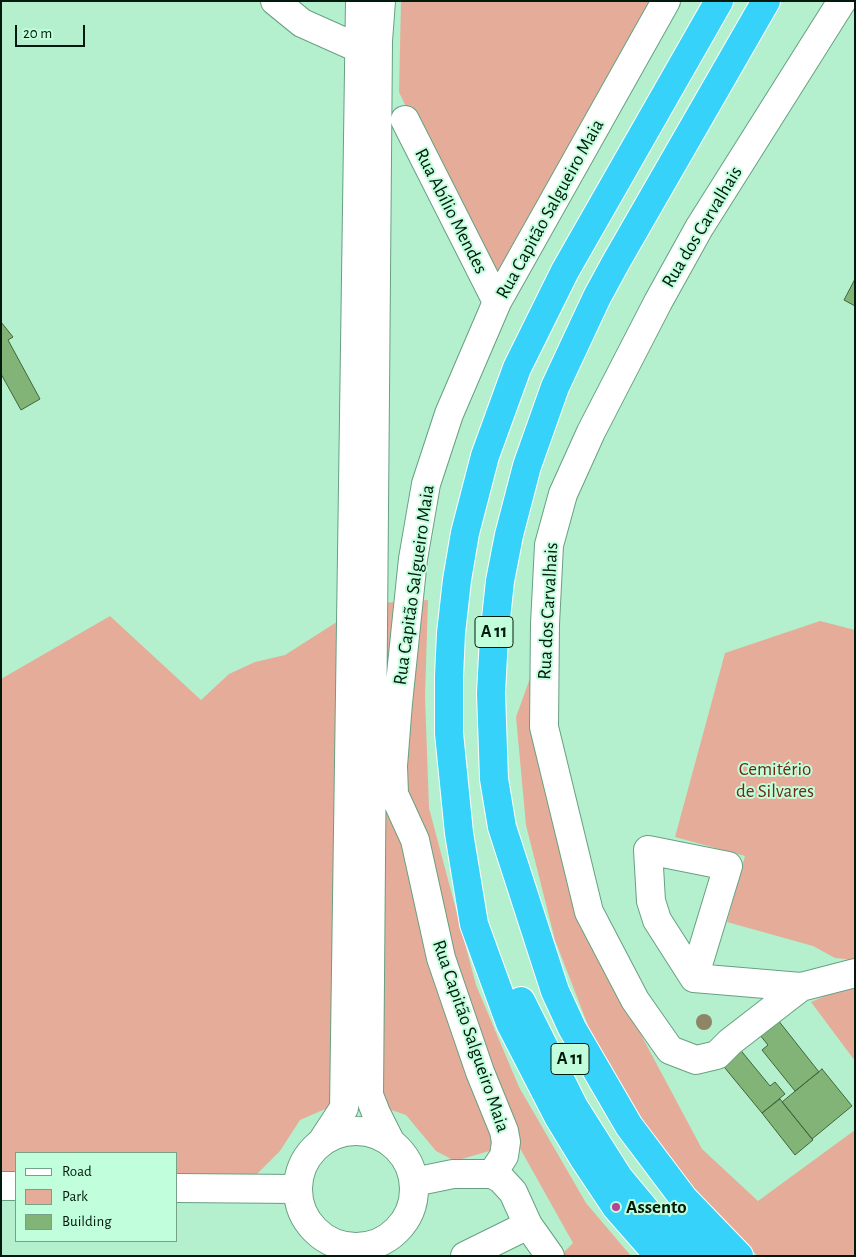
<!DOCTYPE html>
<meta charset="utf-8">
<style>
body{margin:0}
#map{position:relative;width:856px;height:1257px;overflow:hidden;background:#b4f0ce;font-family:"Alegreya Sans",sans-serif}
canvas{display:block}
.frame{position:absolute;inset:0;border:2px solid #02190e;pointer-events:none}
.legend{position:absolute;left:15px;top:1152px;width:162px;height:90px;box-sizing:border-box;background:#c1fedb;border:1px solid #75a289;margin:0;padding:6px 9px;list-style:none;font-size:15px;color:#02190e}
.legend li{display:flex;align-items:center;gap:10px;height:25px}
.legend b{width:25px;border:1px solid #75a289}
.scale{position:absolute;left:15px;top:25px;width:70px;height:22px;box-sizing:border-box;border:2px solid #02190e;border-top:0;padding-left:6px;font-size:15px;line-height:18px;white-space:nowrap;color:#02190e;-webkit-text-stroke:4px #c1fedb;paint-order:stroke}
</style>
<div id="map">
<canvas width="856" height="1257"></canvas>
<div class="frame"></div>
<ul class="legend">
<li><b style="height:6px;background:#fff"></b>Road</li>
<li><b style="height:14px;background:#e5ad99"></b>Park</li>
<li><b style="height:14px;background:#82b377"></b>Building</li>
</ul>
<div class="scale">20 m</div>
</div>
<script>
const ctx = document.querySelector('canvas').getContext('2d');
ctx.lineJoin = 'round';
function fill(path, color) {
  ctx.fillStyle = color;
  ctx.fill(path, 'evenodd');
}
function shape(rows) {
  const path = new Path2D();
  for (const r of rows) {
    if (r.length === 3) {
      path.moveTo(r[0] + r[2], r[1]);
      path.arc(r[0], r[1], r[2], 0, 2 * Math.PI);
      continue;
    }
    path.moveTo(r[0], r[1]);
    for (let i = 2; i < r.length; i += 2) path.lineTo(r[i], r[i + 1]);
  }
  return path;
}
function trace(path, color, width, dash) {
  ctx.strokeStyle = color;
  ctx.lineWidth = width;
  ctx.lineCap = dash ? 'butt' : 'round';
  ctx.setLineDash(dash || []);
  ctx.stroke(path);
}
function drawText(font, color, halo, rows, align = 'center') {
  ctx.font = font + ' "Alegreya Sans",sans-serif';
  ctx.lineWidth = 4;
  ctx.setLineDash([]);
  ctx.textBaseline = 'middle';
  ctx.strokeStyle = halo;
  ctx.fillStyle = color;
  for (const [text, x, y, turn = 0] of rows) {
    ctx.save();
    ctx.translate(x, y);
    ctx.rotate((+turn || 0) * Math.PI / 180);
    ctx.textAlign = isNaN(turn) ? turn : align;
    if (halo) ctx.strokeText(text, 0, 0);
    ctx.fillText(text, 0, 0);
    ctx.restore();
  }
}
const green = shape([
 [401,1,651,1,507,269,492,273,456,212,399,92],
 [428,600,425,697,429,808,476,985,519,1087,586,1203,631,1256,560,1256,573,1243,517,1143,455,1161,436,1151,406,1115,353,1097,300,1120,280,1151,255,1176,176,1175,176,1153,16,1153,16,1175,1,1175,1,679,110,616,201,700,229,674,255,662,285,655,365,604],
 [820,621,855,630,855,960,835,958,813,946,727,922,745,856,675,837,725,653],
 [533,670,583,926,702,1149,758,1201,855,1130,855,1256,758,1256,715,1216,644,1122,594,1041,555,940,526,825,516,717],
 [855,983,855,1061,811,1002]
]);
const building = shape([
 [855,279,855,306,844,300,855,279],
 [1,322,13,337,8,340,40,399,21,410,1,374,1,322],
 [774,1015,819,1072,795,1091,762,1050,768,1045,755,1029,774,1015],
 [738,1047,770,1086,775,1082,785,1094,762,1113,720,1062,738,1047],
 [822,1069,852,1106,812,1139,782,1102,822,1069],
 [780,1099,813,1140,795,1155,762,1113,780,1099]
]);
const minor = shape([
 [275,1,302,23,358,48],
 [381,1,378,41,369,1095,376,1113,391,1143],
 [405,120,497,302],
 [694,978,657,920,651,901,648,850,728,866,694,978,801,987,855,973],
 [801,987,730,1042,717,1055,696,1060,670,1050,635,1000,589,912,544,727,545,624,549,545,563,494,591,432,658,302,699,228,842,1],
 [356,1189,58],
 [323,1140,344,1108,360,1],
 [492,1174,504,1156,506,1142,504,1131,480,1072,441,958,415,840,394,794,393,766,398,703,413,559,426,484,449,414,497,302,666,1],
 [414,1182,453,1174,492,1174,501,1179,513,1192,528,1225,550,1256],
 [1,1186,16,1186],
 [176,1188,297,1189],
 [465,1256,528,1225]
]);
const highway = shape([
 [521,1001,574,1107,619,1178,684,1256],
 [682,1224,711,1256],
 [659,1256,616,1207,584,1159,559,1118,510,1023,487,960,474,924,459,833,449,733,449,676,451,633,457,580,465,533,485,456,517,368,565,271,719,1],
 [739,1256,684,1199,629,1126,572,1028,555,991,502,827,494,779,491,693,494,637,500,581,509,535,527,466,555,387,597,297,616,262,766,1]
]);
const trees = [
 [704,1022]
];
const markers = [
 [616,1207,5,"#b94299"]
];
const shields = [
 [494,632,38],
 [570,1059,38]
];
const shieldNames = [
 ["A 11",494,632],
 ["A 11",570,1059]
];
const streetNames = [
 ["Rua Capitão Salgueiro Maia",550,209,-61],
 ["Rua Abílio Mendes",451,211,63],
 ["Rua dos Carvalhais",702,227,-59],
 ["Rua Capitão Salgueiro Maia",414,585,-82],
 ["Rua dos Carvalhais",548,611,-87],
 ["Rua Capitão Salgueiro Maia",471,1036,71]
];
const parkNames = [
 ["Cemitério",775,769],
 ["de Silvares",775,791]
];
const poiNames = [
 ["Assento",626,1207]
];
fill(green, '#e5ad99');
fill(building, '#82b377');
trace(building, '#42643a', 1);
trace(minor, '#67a081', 30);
trace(highway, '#fff', 30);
trace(minor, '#fff', 28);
trace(highway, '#37d2f9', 28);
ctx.fillStyle = '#8e8466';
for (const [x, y] of trees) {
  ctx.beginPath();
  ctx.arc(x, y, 8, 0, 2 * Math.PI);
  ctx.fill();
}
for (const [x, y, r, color] of markers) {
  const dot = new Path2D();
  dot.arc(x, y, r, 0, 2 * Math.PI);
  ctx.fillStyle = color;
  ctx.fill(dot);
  trace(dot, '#c1fedb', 2);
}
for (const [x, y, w] of shields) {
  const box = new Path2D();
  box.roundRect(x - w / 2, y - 15.5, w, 31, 4);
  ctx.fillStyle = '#c1fedb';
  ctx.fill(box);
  trace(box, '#02190e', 1);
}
drawText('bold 18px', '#02190e', null, shieldNames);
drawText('19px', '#02190e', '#c1fedb', streetNames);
drawText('19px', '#6e2b11', '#c1fedb', parkNames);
drawText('bold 19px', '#02190e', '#c1fedb', poiNames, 'left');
</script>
